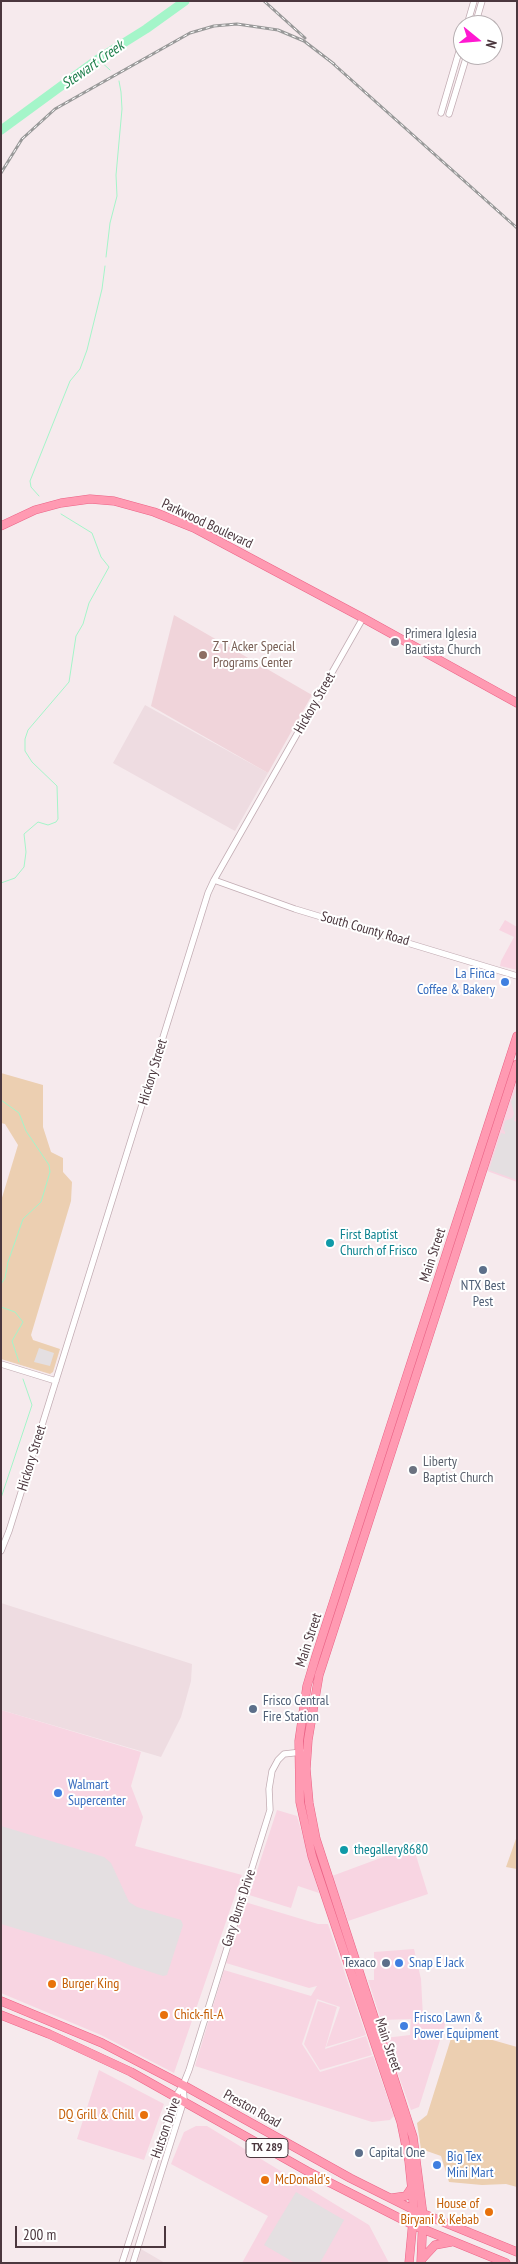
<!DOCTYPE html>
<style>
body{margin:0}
#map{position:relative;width:518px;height:2264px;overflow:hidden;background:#f6eaed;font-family:"PT Sans Narrow",sans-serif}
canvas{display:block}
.frame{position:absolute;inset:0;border:2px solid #4b373e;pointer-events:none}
.north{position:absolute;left:453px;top:15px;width:50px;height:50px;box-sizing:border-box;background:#fff;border:1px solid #b7afb2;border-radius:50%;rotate:107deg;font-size:14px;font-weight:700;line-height:20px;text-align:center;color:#4b373e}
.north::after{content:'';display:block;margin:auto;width:18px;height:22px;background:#ff18d1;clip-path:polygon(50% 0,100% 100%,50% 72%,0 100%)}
.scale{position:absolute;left:15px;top:2226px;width:151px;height:22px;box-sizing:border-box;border:2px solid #4b373e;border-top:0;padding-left:6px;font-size:15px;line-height:18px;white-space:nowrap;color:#4b373e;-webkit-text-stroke:4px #fff;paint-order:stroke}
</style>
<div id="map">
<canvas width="518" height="2264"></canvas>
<div class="frame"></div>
<div class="north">N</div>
<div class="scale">200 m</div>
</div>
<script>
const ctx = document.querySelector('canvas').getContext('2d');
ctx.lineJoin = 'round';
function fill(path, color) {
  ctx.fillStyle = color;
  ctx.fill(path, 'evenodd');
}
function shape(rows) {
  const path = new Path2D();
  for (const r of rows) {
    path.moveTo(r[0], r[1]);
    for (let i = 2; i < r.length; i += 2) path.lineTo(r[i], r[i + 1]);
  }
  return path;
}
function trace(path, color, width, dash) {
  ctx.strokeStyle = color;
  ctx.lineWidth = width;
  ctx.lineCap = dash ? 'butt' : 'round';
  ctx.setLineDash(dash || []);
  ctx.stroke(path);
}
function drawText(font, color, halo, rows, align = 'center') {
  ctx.font = font + ' "PT Sans Narrow",sans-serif';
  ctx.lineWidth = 4;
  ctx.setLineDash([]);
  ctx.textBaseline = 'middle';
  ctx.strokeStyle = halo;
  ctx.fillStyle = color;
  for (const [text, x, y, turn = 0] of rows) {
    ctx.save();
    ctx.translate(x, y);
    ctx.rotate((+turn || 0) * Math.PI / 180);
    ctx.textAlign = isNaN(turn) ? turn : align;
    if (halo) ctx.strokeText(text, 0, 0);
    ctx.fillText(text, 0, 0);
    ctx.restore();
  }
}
const residential = shape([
 [145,705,268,773,235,831,113,763],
 [1,1603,192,1664,191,1681,181,1717,161,1757,1,1710],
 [141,2249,165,2263,137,2263]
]);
const commercial = shape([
 [505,920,517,927,517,970,500,966,501,961,514,937,499,930],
 [517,1079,517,1182,487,1171],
 [1,1710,141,1752,131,1786,143,1817,135,1846,242,1875,174,2073,101,2035,1,1993],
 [277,1810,297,1816,319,1893,298,1886,291,1908,249,1895],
 [413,1846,428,1894,348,1921,332,1876],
 [245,1902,318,1924,328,1924,366,2035,326,2047,340,2007,317,1999,302,2044,320,2072,373,2056,394,2116,390,2120,372,2122,195,2066,224,1970,311,1996,317,1986,309,1988,226,1963],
 [414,1949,421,1979,423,2017,447,2018,419,2107,411,2110,385,2038,410,2035,411,2019,381,2020,368,1980,374,1980,374,1952],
 [318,2001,337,2007,325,2049,366,2036,372,2055,320,2070,304,2044],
 [99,2070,164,2104,144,2160,77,2139],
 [196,2126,207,2126,369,2225,389,2263,242,2263,268,2216,171,2164,184,2132]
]);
const education = shape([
 [174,615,312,695,268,773,151,706]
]);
const green = shape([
 [1,1073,43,1085,43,1127,51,1152,63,1158,63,1172,72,1182,71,1201,31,1335,33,1340,60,1349,53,1372,50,1374,1,1359,1,1201,18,1145,5,1124,1,1123],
 [517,1836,517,1869,506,1867],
 [454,2029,517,2047,517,2187,506,2184,482,2185,449,2182,441,2156,421,2149,417,2123,427,2115]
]);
const parking = shape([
 [517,1087,517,1114,514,1121,517,1122,517,1180,489,1170,501,1133,505,1134,505,1132,503,1129,505,1121,512,1118,514,1114,511,1102],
 [39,1348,54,1353,50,1366,34,1362],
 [1,1826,104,1857,111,1863,129,1902,137,1907,181,1920,183,1925,167,1975,163,1976,132,1966,107,1956,1,1924],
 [296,2192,344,2220,320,2263,295,2263,264,2245]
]);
const stream = shape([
 [98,59,110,70],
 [106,257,110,223,117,196,116,175,122,109,121,92,119,81],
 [39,496,31,487,30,481,70,381,80,369,87,350,102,289,105,266],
 [1,883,15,878,24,867,26,852,24,834,38,822,48,825,56,822,58,819,57,786,32,762,25,751,25,739,28,730,69,682,76,636,83,624,89,603,109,567,101,557,92,533,61,514],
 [1,1100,19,1113,26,1131,49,1165,50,1172,41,1202,23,1219,8,1262,5,1278,1,1284],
 [1,1307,15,1312,23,1322,12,1341,19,1362],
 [1,1498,32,1405,23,1379]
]);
const river = shape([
 [1,130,98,59,146,29,185,1]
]);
const minor = shape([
 [467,25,474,1],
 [475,25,482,1],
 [441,113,463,38],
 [449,114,467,55],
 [214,880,295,909,517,976],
 [1,1364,56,1381],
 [1,1551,9,1531,208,893,214,880,363,618],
 [122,2263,176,2096,183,2085,189,2070,270,1810,269,1789,272,1771,278,1760,284,1754,302,1752],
 [133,2263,184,2100,183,2085]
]);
const major = shape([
 [1,526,35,510,61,503,90,499,114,501,154,512,194,528,363,618,517,703],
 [1,2001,102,2043,183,2085,350,2178,414,2210,517,2252],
 [1,2015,49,2034,131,2072,307,2171,413,2225,506,2263],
 [392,2198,406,2196,412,2187],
 [422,2259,435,2245,451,2242],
 [409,2263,414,2210,409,2161,401,2122,312,1856,300,1802,299,1741,307,1686,316,1656,517,1036],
 [421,2263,423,2215,413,2137,316,1839,309,1803,306,1769,308,1740,319,1675,517,1064]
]);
const rail = shape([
 [264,1,305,38],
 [329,60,517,228],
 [1,173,22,139,55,109,190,33,214,26,237,24,278,30,304,41,334,64]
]);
const markers = [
 [395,642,5,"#6b7280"],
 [203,655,5,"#8d6e63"],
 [505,982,5,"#3f7fe0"],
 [330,1243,5,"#0f9aa8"],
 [483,1270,5,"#5c6f8a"],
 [413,1470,5,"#6b7280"],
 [253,1709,5,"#5c6f8a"],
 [58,1793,5,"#3f7fe0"],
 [344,1850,5,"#0f9aa8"],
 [386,1963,5,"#5c6f8a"],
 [399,1963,5,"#3f7fe0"],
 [52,1984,5,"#e8710a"],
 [164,2015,5,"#e8710a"],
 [404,2026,5,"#3f7fe0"],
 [144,2115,5,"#e8710a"],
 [359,2153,5,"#5c6f8a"],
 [437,2165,5,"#3f7fe0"],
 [265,2180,5,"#e8710a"],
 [489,2212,5,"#e8710a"]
];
const shields = [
 [267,2148,42]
];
const shieldNames = [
 ["TX 289",267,2148]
];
const streetNames = [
 ["Parkwood Boulevard",207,524,25],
 ["Hickory Street",315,703,-60],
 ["South County Road",365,929,16],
 ["Hickory Street",153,1072,-73],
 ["Main Street",433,1255,-72],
 ["Hickory Street",32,1458,-73],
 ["Main Street",309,1640,-72],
 ["Gary Burns Drive",239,1908,-72],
 ["Main Street",388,2045,71],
 ["Preston Road",252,2109,29],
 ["Hutson Drive",166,2128,-71]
];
const worshipNames = [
 ["Primera Iglesia",405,634],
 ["Bautista Church",405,650],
 ["Liberty",423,1462],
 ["Baptist Church",423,1478]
];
const educationNames = [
 ["Z T Acker Special",213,647],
 ["Programs Center",213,663]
];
const shopNames = [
 ["La Finca",495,974,"right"],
 ["Coffee & Bakery",495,990,"right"],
 ["Walmart",68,1785],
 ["Supercenter",68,1801],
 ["Snap E Jack",409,1963],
 ["Frisco Lawn &",414,2018],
 ["Power Equipment",414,2034],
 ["Big Tex",447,2157],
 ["Mini Mart",447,2173]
];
const cultureNames = [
 ["First Baptist",340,1235],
 ["Church of Frisco",340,1251],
 ["thegallery8680",354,1850]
];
const serviceNames = [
 ["NTX Best",483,1286,"center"],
 ["Pest",483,1302,"center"],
 ["Frisco Central",263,1701],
 ["Fire Station",263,1717],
 ["Texaco",376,1963,"right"],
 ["Capital One",369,2153]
];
const foodNames = [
 ["Burger King",62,1984],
 ["Chick-fil-A",174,2015],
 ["DQ Grill & Chill",134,2115,"right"],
 ["McDonald's",275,2180],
 ["House of",479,2204,"right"],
 ["Biryani & Kebab",479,2220,"right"]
];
const waterNames = [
 ["Stewart Creek",93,65,-35]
];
fill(residential, '#eedce1');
fill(commercial, '#f8d5e2');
fill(education, '#f0d4da');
fill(green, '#eccfb1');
fill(parking, '#e4dfe1');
trace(stream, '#a4f5c9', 1);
trace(river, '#a4f5c9', 9);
trace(minor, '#c2acb3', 7);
trace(major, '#eb6386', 9);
trace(minor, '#fff', 5.5);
trace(major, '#ff9ab2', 8);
trace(rail, '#999', 3);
trace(rail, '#fff', 1, [4]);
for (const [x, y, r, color] of markers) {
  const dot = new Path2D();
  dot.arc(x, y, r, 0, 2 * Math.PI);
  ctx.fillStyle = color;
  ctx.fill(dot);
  trace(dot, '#fff', 2);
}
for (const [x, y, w] of shields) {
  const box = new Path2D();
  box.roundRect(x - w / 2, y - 9.5, w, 19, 4);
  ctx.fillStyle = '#fff';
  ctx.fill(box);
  trace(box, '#4b373e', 1);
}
drawText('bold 12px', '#4b373e', null, shieldNames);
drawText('14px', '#4b373e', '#fff', streetNames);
drawText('14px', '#5b616d', '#fff', worshipNames, 'left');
drawText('14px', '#785e54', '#fff', educationNames, 'left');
drawText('14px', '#366cbe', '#fff', shopNames, 'left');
drawText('14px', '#0d838f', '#fff', cultureNames, 'left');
drawText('14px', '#4e5e75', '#fff', serviceNames, 'left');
drawText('14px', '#c56008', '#fff', foodNames, 'left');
drawText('italic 15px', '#21814e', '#fff', waterNames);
</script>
